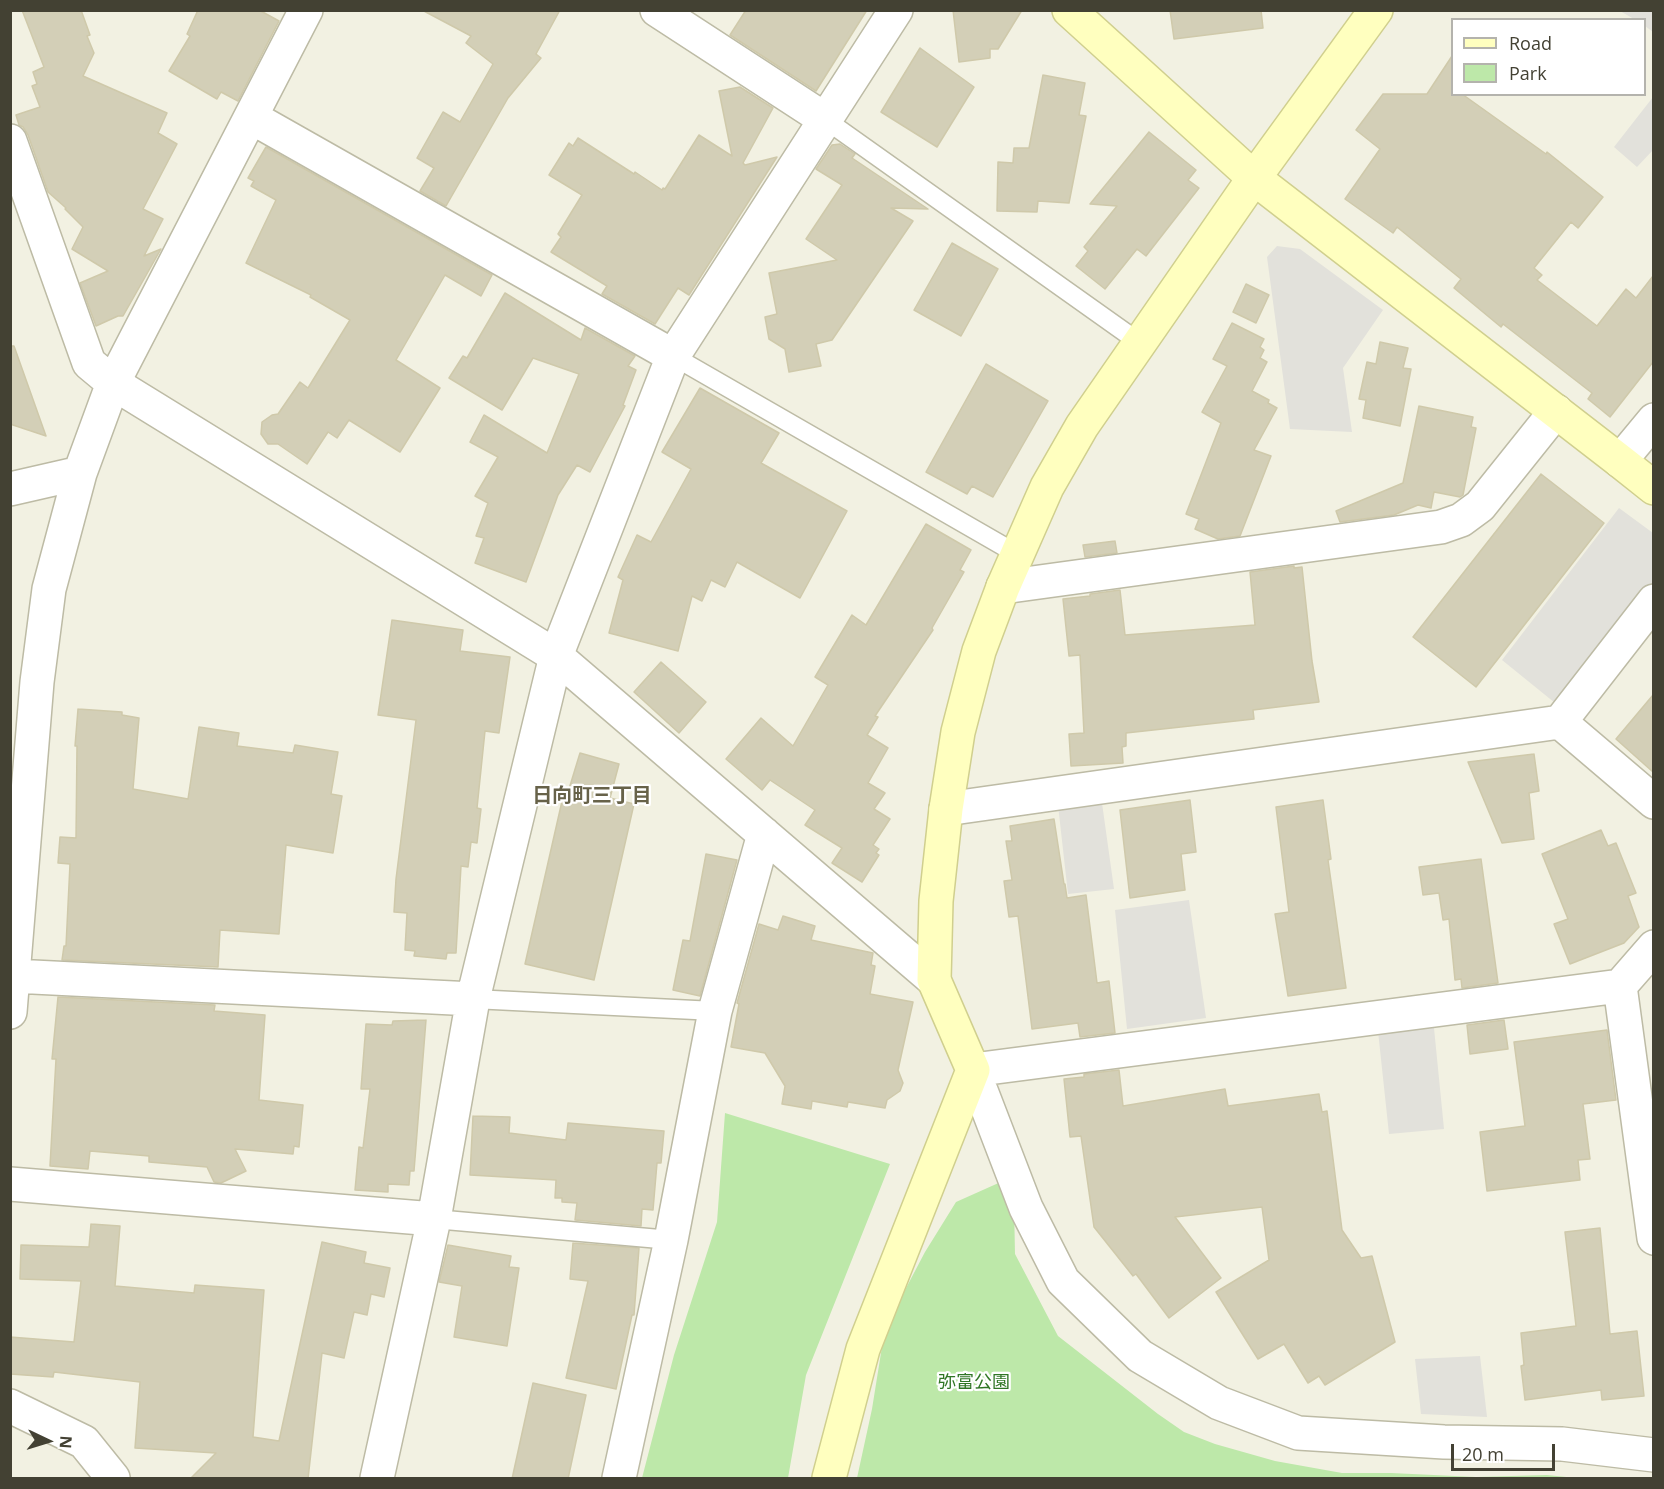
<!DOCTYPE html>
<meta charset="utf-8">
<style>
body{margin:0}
#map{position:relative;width:1664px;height:1489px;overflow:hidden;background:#f2f1e2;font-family:"Open Sans",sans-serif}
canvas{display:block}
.frame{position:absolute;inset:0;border:12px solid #434133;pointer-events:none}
.legend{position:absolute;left:1451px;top:18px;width:195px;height:78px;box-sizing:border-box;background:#fff;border:2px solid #b4b3ad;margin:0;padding:8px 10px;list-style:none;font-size:18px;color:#434133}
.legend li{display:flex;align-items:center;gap:12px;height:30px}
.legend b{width:30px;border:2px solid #b4b3ad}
.north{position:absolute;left:18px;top:1411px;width:60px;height:60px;-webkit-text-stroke:4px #fff;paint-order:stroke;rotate:94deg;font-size:16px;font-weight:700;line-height:24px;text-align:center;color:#434133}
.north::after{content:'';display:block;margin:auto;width:21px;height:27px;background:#434133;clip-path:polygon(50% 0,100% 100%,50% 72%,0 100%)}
.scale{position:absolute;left:1451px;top:1444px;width:104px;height:27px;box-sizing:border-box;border:3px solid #434133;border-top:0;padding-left:8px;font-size:18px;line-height:21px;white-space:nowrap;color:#434133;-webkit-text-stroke:4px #fff;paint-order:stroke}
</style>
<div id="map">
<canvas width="1664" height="1489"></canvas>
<div class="frame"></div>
<ul class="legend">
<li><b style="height:8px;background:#ffffbf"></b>Road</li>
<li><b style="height:16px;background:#bde8a9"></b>Park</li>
</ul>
<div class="north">N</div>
<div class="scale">20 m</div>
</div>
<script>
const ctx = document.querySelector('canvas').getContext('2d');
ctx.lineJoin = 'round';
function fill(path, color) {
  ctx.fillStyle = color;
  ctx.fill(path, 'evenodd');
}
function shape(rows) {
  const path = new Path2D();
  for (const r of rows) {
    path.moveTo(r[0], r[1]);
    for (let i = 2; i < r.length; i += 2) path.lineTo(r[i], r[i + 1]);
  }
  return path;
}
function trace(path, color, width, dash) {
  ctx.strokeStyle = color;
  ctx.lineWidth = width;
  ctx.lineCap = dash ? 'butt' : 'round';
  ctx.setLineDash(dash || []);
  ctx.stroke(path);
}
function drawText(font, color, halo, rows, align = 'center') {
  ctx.font = font + ' "Open Sans","Noto Sans JP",sans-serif';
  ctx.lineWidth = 4.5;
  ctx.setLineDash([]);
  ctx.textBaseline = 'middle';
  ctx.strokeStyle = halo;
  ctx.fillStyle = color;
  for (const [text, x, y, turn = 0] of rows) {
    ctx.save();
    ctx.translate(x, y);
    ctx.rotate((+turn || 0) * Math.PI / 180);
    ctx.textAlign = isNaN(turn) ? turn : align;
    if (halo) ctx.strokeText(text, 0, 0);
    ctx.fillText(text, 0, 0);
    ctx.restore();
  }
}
const green = shape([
 [725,1113,890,1164,806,1375,788,1478,642,1478,674,1355,717,1222],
 [1003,1181,1014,1204,1015,1254,1058,1336,1158,1414,1184,1432,1215,1444,1275,1461,1342,1473,1391,1473,1476,1477,1547,1475,1576,1478,857,1478,872,1409,885,1328,925,1252,956,1202]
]);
const parking = shape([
 [1620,11,1653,11,1653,32,1645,26,1644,20,1634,19],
 [1653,97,1653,150,1637,167,1614,147],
 [1277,246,1300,249,1383,310,1343,368,1352,432,1290,429,1267,257],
 [1619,508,1653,533,1653,586,1560,707,1502,660],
 [1102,803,1114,889,1068,894,1058,805],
 [1189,900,1206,1018,1127,1029,1115,910],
 [1434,1028,1444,1129,1389,1134,1378,1031],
 [1480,1356,1487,1417,1421,1414,1415,1359]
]);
const building = shape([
 [22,10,81,10,90,35,87,36,94,53,83,76,167,113,158,133,177,144,143,209,163,219,144,256,161,249,123,316,118,316,96,326,80,283,108,271,72,249,83,227,65,209,66,208,48,192,28,135,23,127,19,125,16,115,40,107,32,86,37,84,33,72,44,67,22,10],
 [198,10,259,10,279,21,238,101,221,92,217,99,169,71,190,36,187,34,198,10],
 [422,10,560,10,536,54,541,58,508,98,446,206,420,191,434,168,417,158,443,112,460,122,493,64,466,43,471,36,422,10],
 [746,10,867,10,816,91,730,35,746,10],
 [953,10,1022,10,998,49,990,49,990,58,959,62,953,10],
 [1170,10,1261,10,1263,28,1174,39,1170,10],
 [920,48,974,87,937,147,881,112,920,48],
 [1452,56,1452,94,1462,94,1546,154,1547,152,1603,197,1578,228,1571,222,1534,268,1542,275,1537,280,1597,326,1626,289,1636,298,1653,276,1653,362,1610,417,1588,399,1592,393,1503,324,1501,327,1454,288,1461,279,1397,227,1393,233,1345,199,1380,149,1356,130,1383,94,1427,94,1452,56],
 [1043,75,1085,83,1079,115,1086,116,1069,203,1038,201,1037,212,997,211,998,162,1013,163,1014,148,1029,148,1043,75],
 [740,87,773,108,743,163,745,165,777,157,689,295,678,288,655,324,602,294,607,286,551,252,561,237,558,234,582,195,549,175,569,143,573,146,578,138,634,174,635,172,662,190,663,188,665,189,699,135,732,156,719,91,740,87],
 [1149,132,1196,170,1188,180,1199,188,1146,256,1137,249,1105,289,1076,266,1088,251,1084,247,1117,206,1090,204,1149,132],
 [840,144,855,154,852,158,928,209,891,208,913,221,832,340,816,344,821,366,789,372,785,349,769,339,765,317,777,314,769,273,837,260,806,239,842,185,816,169,832,145,840,144],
 [266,147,492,275,481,296,445,275,396,360,440,388,400,452,349,420,337,438,328,432,307,464,278,444,268,444,261,434,262,422,272,415,278,414,300,382,308,388,350,320,310,297,311,295,246,263,276,200,251,186,254,181,248,178,266,147],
 [952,243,998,269,961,336,914,310,952,243],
 [1246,284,1269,295,1256,323,1233,312,1246,284],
 [505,293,581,340,585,328,635,356,628,366,636,370,623,405,625,406,590,472,577,465,558,495,526,582,475,563,484,538,476,536,488,503,475,496,498,457,470,442,484,415,547,453,579,374,533,358,502,410,449,378,463,356,467,358,505,293],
 [1232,323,1264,339,1260,347,1264,350,1260,358,1267,362,1252,391,1269,400,1268,403,1277,408,1254,450,1271,456,1240,536,1218,539,1195,529,1199,519,1186,514,1221,423,1202,412,1227,366,1213,359,1232,323],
 [1380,342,1408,348,1403,368,1411,369,1400,426,1363,418,1366,400,1359,399,1367,362,1376,364,1380,342],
 [10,346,14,346,46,436,10,424,10,346],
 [986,364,1048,401,993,497,972,486,967,494,926,472,986,364],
 [700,388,779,433,761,463,847,511,800,598,737,562,725,587,711,580,702,601,692,596,678,651,609,633,623,580,618,577,637,535,651,542,691,469,662,452,700,388],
 [1419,406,1473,417,1471,427,1476,428,1463,495,1460,497,1434,492,1431,508,1418,505,1394,515,1340,522,1336,511,1403,483,1419,406],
 [1541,474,1604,523,1476,687,1413,637,1541,474],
 [926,524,971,550,960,570,964,572,932,628,933,630,875,716,878,717,867,735,888,748,868,783,885,793,874,809,890,819,873,845,879,849,876,853,879,855,862,882,832,863,842,848,805,825,815,810,770,780,762,790,726,759,761,718,793,746,828,685,815,677,852,615,866,625,926,524],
 [1115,541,1117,553,1085,557,1083,545,1115,541],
 [1294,566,1294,568,1302,567,1312,661,1319,702,1253,710,1254,719,1126,733,1126,746,1122,747,1123,763,1071,766,1069,734,1084,733,1080,655,1069,656,1063,599,1090,596,1090,594,1120,590,1125,635,1255,625,1250,572,1294,566],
 [392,620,463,630,460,651,510,657,499,733,485,731,477,808,481,809,477,843,471,842,468,867,461,866,456,953,447,953,446,959,414,956,415,951,405,950,407,913,394,912,396,879,416,720,378,715,392,620],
 [661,662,706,702,679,733,634,692,661,662],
 [1653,695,1653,772,1616,739,1653,695],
 [78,709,122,712,122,715,139,718,133,789,188,799,199,727,239,733,237,746,293,753,295,745,338,752,331,794,342,796,333,853,286,845,279,934,220,930,218,967,62,960,64,946,66,946,70,864,58,863,60,837,76,838,77,746,75,746,78,709],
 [580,753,619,764,610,798,634,804,594,980,525,964,565,788,569,789,580,753],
 [1534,754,1539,791,1529,793,1534,839,1502,843,1468,762,1534,754],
 [1190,800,1196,852,1181,854,1185,890,1130,898,1120,810,1190,800],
 [1323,800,1331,859,1328,860,1346,988,1288,996,1275,914,1289,912,1276,807,1323,800],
 [1054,819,1064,884,1065,884,1067,898,1086,895,1097,983,1109,981,1115,1033,1080,1037,1078,1023,1032,1029,1018,916,1009,917,1004,881,1012,880,1006,841,1012,841,1010,826,1054,819],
 [1601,830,1608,846,1616,843,1636,893,1628,896,1639,927,1624,943,1570,964,1554,924,1568,919,1542,854,1601,830],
 [706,854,737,860,700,996,673,990,683,940,690,941,706,854],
 [1481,859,1498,983,1462,988,1461,979,1455,980,1449,919,1443,920,1439,893,1423,895,1419,867,1481,859],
 [783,916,815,926,811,940,873,953,871,965,875,966,870,994,913,1002,898,1070,903,1083,900,1091,887,1100,885,1108,848,1102,847,1107,812,1101,811,1109,782,1104,785,1086,765,1053,731,1047,739,1004,737,1003,759,924,778,930,783,916],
 [58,997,215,1005,214,1011,265,1015,259,1100,303,1105,299,1147,294,1146,293,1154,235,1149,246,1171,221,1183,214,1182,207,1167,149,1162,149,1156,90,1151,88,1169,50,1166,56,1059,52,1059,58,997],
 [426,1020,414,1171,410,1171,409,1185,388,1184,388,1192,355,1190,359,1147,363,1148,370,1089,361,1089,366,1024,392,1025,393,1021,426,1020],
 [1504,1020,1508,1049,1470,1054,1467,1025,1504,1020],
 [1607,1030,1616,1100,1583,1104,1590,1159,1578,1160,1580,1180,1487,1191,1480,1132,1525,1126,1514,1042,1607,1030],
 [1119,1070,1123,1106,1225,1089,1228,1106,1319,1094,1322,1112,1327,1111,1342,1230,1361,1258,1372,1256,1395,1342,1325,1385,1319,1376,1308,1383,1284,1344,1258,1359,1216,1292,1269,1260,1262,1207,1175,1217,1221,1278,1169,1318,1136,1274,1133,1276,1094,1227,1081,1136,1070,1137,1064,1079,1084,1077,1084,1074,1119,1070],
 [473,1116,510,1117,509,1133,566,1140,568,1123,664,1131,661,1163,657,1163,653,1210,642,1209,641,1226,575,1220,577,1203,562,1202,562,1198,555,1198,556,1180,470,1175,473,1116],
 [91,1224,120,1226,115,1286,194,1293,195,1285,264,1290,253,1437,279,1441,322,1242,366,1252,364,1263,390,1268,384,1297,371,1294,367,1315,354,1312,344,1358,322,1353,308,1479,190,1479,216,1453,135,1448,140,1382,54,1372,53,1377,10,1374,10,1337,74,1342,81,1281,20,1279,21,1245,89,1247,91,1224],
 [1600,1228,1610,1334,1637,1331,1644,1396,1602,1400,1601,1390,1525,1400,1521,1366,1524,1365,1521,1333,1576,1326,1565,1232,1600,1228],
 [573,1243,639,1248,634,1315,632,1315,616,1389,566,1378,588,1281,570,1279,573,1243],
 [448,1245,511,1256,509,1267,519,1268,507,1346,454,1337,462,1286,439,1282,448,1245],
 [533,1383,586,1395,568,1479,512,1479,533,1383]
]);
const lane = shape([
 [826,120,1140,343],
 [673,356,1017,554],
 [473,999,715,1011],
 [434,1219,671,1240]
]);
const street = shape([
 [657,10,826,120],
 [251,117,673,356],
 [10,141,89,363,113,383,556,656,934,980],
 [1620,461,1654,420],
 [10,489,80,473],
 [1003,587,1441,527,1461,520,1480,506,1556,411],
 [1560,722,1654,601],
 [946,809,1560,722,1654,802],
 [1654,947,1620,986,1654,1238],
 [13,976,473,999],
 [1620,986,973,1070,1026,1208,1063,1281,1140,1356,1219,1403,1298,1433,1444,1442,1562,1444,1654,1455],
 [10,1012,37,682,49,589,80,473,113,383,306,10],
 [10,1184,434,1219],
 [10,1406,84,1442,113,1478],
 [377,1478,434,1219,473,999,556,656,673,356,896,10],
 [619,1478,671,1240,715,1011,764,834]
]);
const secondary = shape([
 [1069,10,1254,178,1620,461,1654,488],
 [829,1478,863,1349,973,1070,934,980,936,901,946,809,958,732,979,651,1003,587,1047,487,1082,426,1254,178,1376,10]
]);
const parkNames = [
 ["弥富公園",974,1383]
];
const neighbourhoodNames = [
 ["日向町三丁目",592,796]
];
fill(green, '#bde8a9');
fill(parking, '#e2e1db');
fill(building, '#d3cfb7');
trace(building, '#cfc9aa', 1.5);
trace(lane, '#bdbba5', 21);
trace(street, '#bdbba5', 36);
trace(secondary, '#d0cf8e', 36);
trace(lane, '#fff', 18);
trace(street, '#fff', 33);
trace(secondary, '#ffffbf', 33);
drawText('18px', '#307625', '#fff', parkNames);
drawText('bold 20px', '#676249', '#fff', neighbourhoodNames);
</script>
